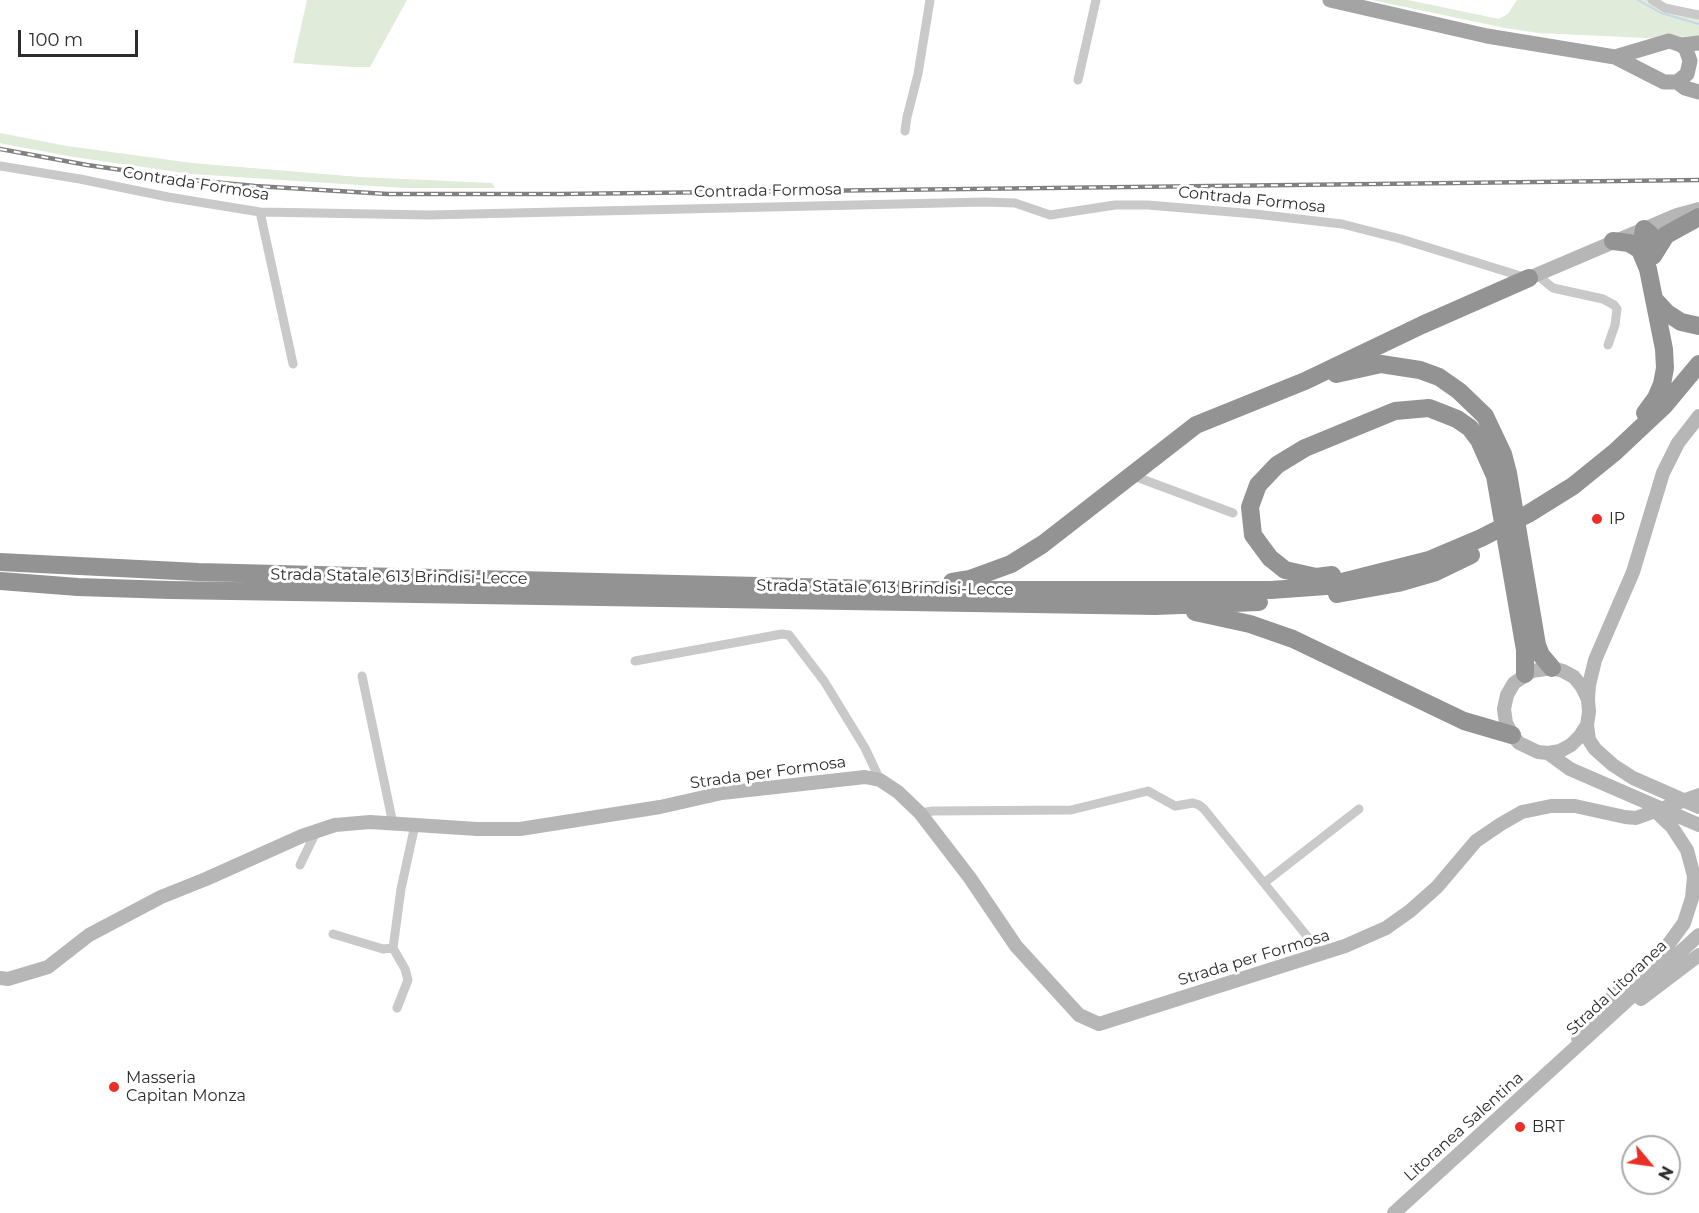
<!DOCTYPE html>
<style>
body{margin:0}
#map{position:relative;width:1699px;height:1213px;overflow:hidden;background:#fff;font-family:Montserrat,sans-serif}
canvas{display:block}
.north{position:absolute;left:1621px;top:1135px;width:60px;height:60px;box-sizing:border-box;background:#fff;border:2px solid #ababab;border-radius:50%;rotate:119deg;font-size:16px;font-weight:700;line-height:24px;text-align:center;color:#2c2c2c}
.north::after{content:'';display:block;margin:auto;width:21px;height:27px;background:#ec2f26;clip-path:polygon(50% 0,100% 100%,50% 72%,0 100%)}
.scale{position:absolute;left:18px;top:30px;width:120px;height:27px;box-sizing:border-box;border:3px solid #2c2c2c;border-top:0;padding-left:8px;font-size:18px;line-height:21px;white-space:nowrap;color:#2c2c2c;-webkit-text-stroke:4px #fff;paint-order:stroke}
</style>
<div id="map">
<canvas width="1699" height="1213"></canvas>
<div class="north">N</div>
<div class="scale">100 m</div>
</div>
<script>
const ctx = document.querySelector('canvas').getContext('2d');
ctx.lineJoin = 'round';
function fill(path, color) {
  ctx.fillStyle = color;
  ctx.fill(path, 'evenodd');
}
function shape(rows) {
  const path = new Path2D();
  for (const r of rows) {
    path.moveTo(r[0], r[1]);
    for (let i = 2; i < r.length; i += 2) path.lineTo(r[i], r[i + 1]);
  }
  return path;
}
function trace(path, color, width, dash) {
  ctx.strokeStyle = color;
  ctx.lineWidth = width;
  ctx.lineCap = dash ? 'butt' : 'round';
  ctx.setLineDash(dash || []);
  ctx.stroke(path);
}
function drawText(font, color, halo, rows, align = 'center') {
  ctx.font = font + ' Montserrat,sans-serif';
  ctx.lineWidth = 6;
  ctx.setLineDash([]);
  ctx.textBaseline = 'middle';
  ctx.strokeStyle = halo;
  ctx.fillStyle = color;
  for (const [text, x, y, turn = 0] of rows) {
    ctx.save();
    ctx.translate(x, y);
    ctx.rotate((+turn || 0) * Math.PI / 180);
    ctx.textAlign = isNaN(turn) ? turn : align;
    if (halo) ctx.strokeText(text, 0, 0);
    ctx.fillText(text, 0, 0);
    ctx.restore();
  }
}
const green = shape([
 [307,0,407,0,370,67,352,67,293,63],
 [1372,0,1408,0,1499,19,1508,14,1517,0,1648,0,1662,9,1699,16,1699,36,1646,38,1538,33,1505,28],
 [0,133,67,146,192,163,360,177,492,183,495,188,404,188,191,174,74,157,4,144,0,143]
]);
const stream = shape([
 [1638,0,1661,13,1699,24]
]);
const street = shape([
 [1652,0,1665,8,1699,15],
 [1078,80,1096,0],
 [905,131,907,117,918,74,930,0],
 [0,166,80,179,168,197,260,212,429,215,984,202,1015,203,1050,215,1115,205,1148,205,1255,214,1342,224,1401,239,1527,278],
 [260,212,293,364],
 [1537,275,1553,288,1603,299,1614,305,1617,309,1615,325,1608,345],
 [1131,475,1233,513],
 [635,661,782,634,789,635,824,681,865,748,880,780],
 [362,676,393,824],
 [920,813,933,811,1071,810,1148,791,1175,806,1193,803,1199,805,1204,809,1315,946,1319,954],
 [300,865,316,832],
 [1264,883,1359,809],
 [333,934,383,949,393,948],
 [397,1008,408,980,405,969,393,948,401,889,415,825]
]);
const secondary = shape([
 [1529,278,1677,215,1699,209],
 [1588,699,1582,687,1574,677,1563,671,1552,668,1532,671,1514,683,1507,695,1504,709,1506,723,1512,735,1519,743,1538,752,1548,753,1560,751,1571,745,1580,736,1587,725,1589,712,1588,699,1589,685,1595,660,1633,572,1663,473,1678,443,1699,416],
 [1587,725,1589,740,1595,749,1613,765,1633,778,1699,807],
 [1548,753,1570,769,1699,825],
 [0,978,8,979,48,967,89,935,161,897,206,879,302,836,335,825,370,822,477,829,520,829,660,807,722,793,865,777,880,780,898,792,920,813,970,878,1016,946,1079,1015,1099,1024,1345,946,1386,928,1410,911,1437,887,1476,841,1501,824,1522,812,1551,806,1575,806,1625,817,1636,818,1699,795],
 [1641,999,1699,955],
 [1578,1038,1598,1010,1662,953,1684,923,1692,898,1694,876,1687,850,1672,827,1647,803],
 [1394,1213,1699,935]
]);
const primary = shape([
 [1330,0,1487,36,1615,57,1664,82,1677,82,1687,74,1690,61,1686,49,1681,45],
 [1615,57,1669,41,1681,45,1699,43],
 [1677,82,1685,88,1699,92]
]);
const highway = shape([
 [1613,241,1629,243,1640,250],
 [1653,256,1666,235,1699,217],
 [1654,299,1667,313,1681,322,1699,326],
 [1336,374,1381,364,1420,370,1439,377,1459,391,1485,416,1503,454,1508,473,1537,645,1541,655,1552,668],
 [1645,413,1656,398,1662,384,1665,368,1664,349,1648,269,1640,250,1644,229,1653,237,1656,249],
 [0,562,198,572,918,590,1271,590,1326,586,1429,560,1481,538,1528,514,1573,486,1615,452,1664,406,1699,364],
 [1332,575,1316,577,1285,570,1270,558,1253,535,1250,507,1258,485,1277,465,1305,448,1395,411,1429,408,1457,419,1470,428,1479,440,1495,476,1525,650,1525,674],
 [0,581,78,587,170,590,1155,606,1259,602],
 [952,582,970,579,1011,564,1043,544,1196,425,1305,381,1422,325,1529,278],
 [1337,594,1398,583,1436,572,1471,555],
 [1195,612,1250,624,1293,639,1464,721,1512,735]
]);
const rail = shape([
 [0,149,87,165,192,180,255,186,388,194,561,194,1699,180]
]);
const markers = [
 [1597,519,6,"#ec2f26"],
 [114,1087,6,"#ec2f26"],
 [1520,1127,6,"#ec2f26"]
];
const streetNames = [
 ["Contrada Formosa",196,184,9],
 ["Contrada Formosa",768,191,-1],
 ["Contrada Formosa",1252,200,6],
 ["Strada Statale 613 Brindisi-Lecce",399,577,1],
 ["Strada Statale 613 Brindisi-Lecce",885,588,1],
 ["Strada per Formosa",768,773,-8],
 ["Strada per Formosa",1254,958,-17],
 ["Strada Litoranea",1617,988,-43],
 ["Litoranea Salentina",1464,1127,-42]
];
const poiNames = [
 ["IP",1609,519],
 ["Masseria",126,1078],
 ["Capitan Monza",126,1096],
 ["BRT",1532,1127]
];
fill(green, '#e0ebd9');
trace(stream, '#c4d8ec', 2);
trace(street, '#c9c9c9', 9);
trace(secondary, '#b6b6b6', 14);
trace(primary, '#a4a4a4', 15);
trace(highway, '#939393', 18);
trace(rail, '#818181', 4.5);
trace(rail, '#fff', 2, [7]);
for (const [x, y, r, color] of markers) {
  const dot = new Path2D();
  dot.arc(x, y, r, 0, 2 * Math.PI);
  ctx.fillStyle = color;
  ctx.fill(dot);
  trace(dot, '#fff', 2);
}
drawText('16px', '#2c2c2c', '#fff', streetNames);
drawText('16px', '#2c2c2c', '#fff', poiNames, 'left');
</script>
